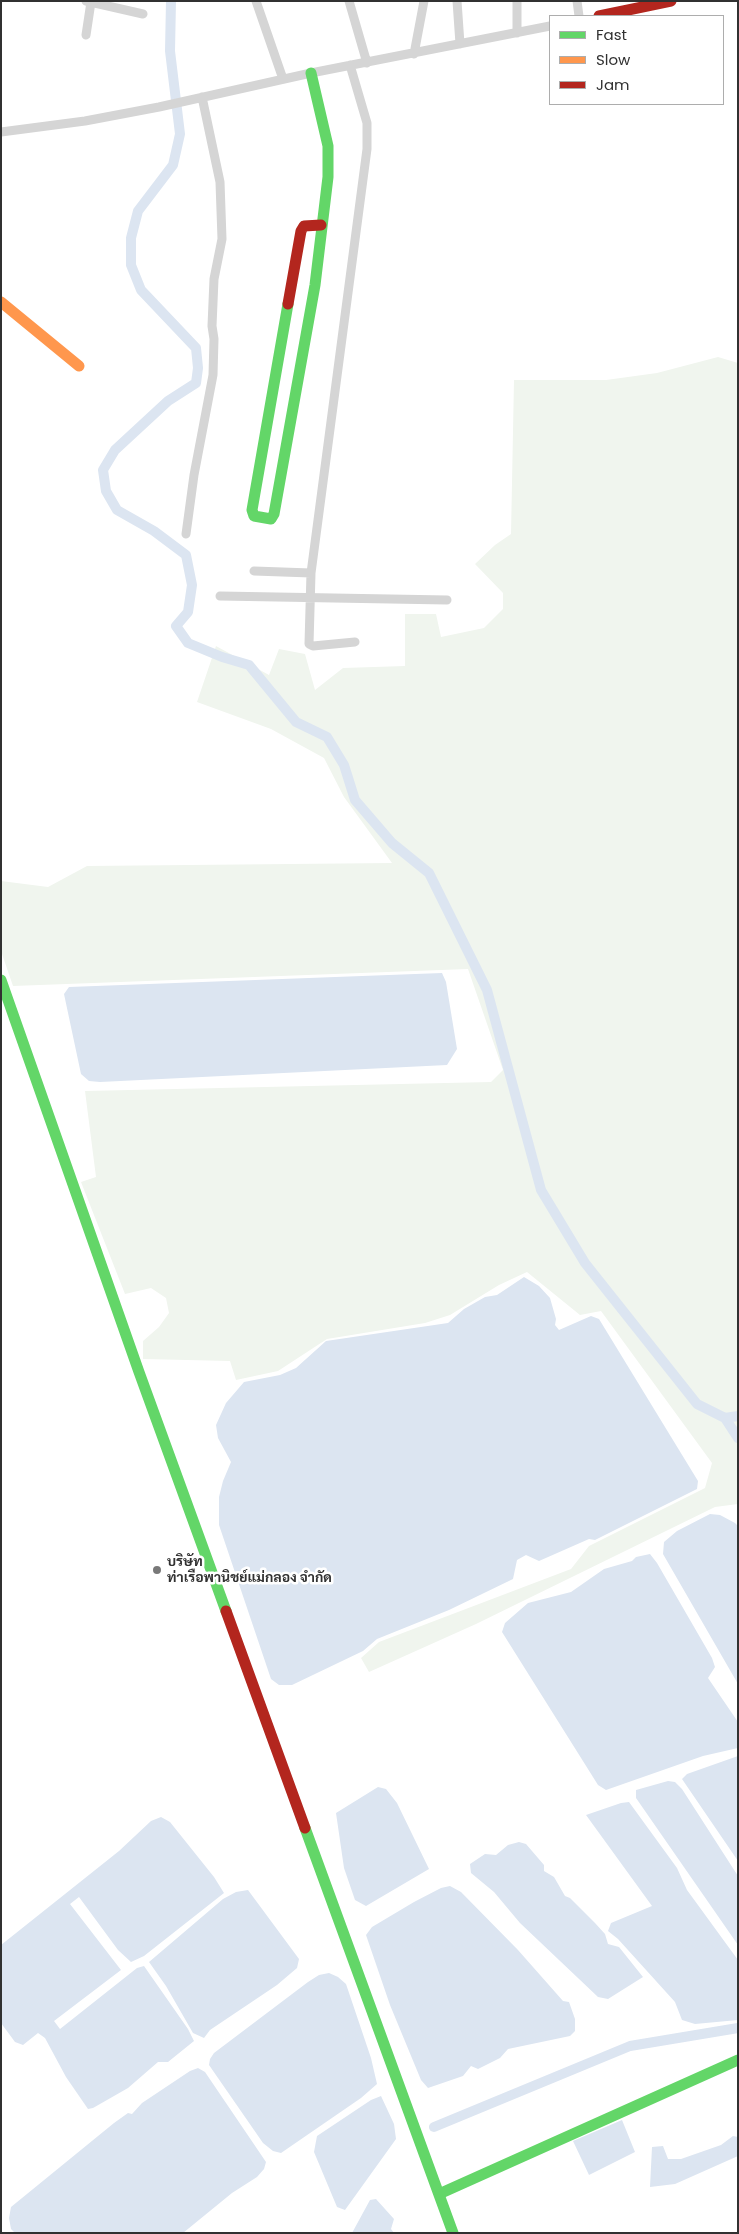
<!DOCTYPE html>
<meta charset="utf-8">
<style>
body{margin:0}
#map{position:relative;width:739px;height:2234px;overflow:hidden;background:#fff;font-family:Poppins,sans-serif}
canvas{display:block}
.frame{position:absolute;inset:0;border:2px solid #313131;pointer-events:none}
.legend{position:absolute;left:549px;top:15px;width:175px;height:90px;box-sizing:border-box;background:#fff;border:1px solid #adadad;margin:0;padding:6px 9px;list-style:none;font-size:15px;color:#313131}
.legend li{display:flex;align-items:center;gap:10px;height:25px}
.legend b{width:25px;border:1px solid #adadad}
</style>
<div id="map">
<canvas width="739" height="2234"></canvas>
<div class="frame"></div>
<ul class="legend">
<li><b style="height:6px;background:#63d668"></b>Fast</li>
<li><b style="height:6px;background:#ff974d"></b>Slow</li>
<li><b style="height:6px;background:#b3261e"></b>Jam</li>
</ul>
</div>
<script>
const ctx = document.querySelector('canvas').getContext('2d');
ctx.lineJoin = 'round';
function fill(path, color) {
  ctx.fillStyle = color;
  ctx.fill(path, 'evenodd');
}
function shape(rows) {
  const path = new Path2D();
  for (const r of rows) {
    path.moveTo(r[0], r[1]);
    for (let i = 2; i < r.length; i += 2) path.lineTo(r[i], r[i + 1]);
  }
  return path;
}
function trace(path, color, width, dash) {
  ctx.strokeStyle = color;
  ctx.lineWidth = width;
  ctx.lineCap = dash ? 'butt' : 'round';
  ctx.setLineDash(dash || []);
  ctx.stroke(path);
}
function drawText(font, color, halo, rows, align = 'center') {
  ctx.font = font + ' Poppins,Sarabun,sans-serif';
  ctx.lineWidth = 5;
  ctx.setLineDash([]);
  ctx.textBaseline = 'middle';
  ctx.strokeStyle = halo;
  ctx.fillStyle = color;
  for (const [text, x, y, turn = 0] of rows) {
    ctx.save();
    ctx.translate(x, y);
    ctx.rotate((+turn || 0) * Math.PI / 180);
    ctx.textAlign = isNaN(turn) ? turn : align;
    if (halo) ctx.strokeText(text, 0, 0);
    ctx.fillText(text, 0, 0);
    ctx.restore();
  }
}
const green = shape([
 [718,357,738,363,738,1504,715,1507,476,1624,369,1672,361,1658,379,1642,571,1569,589,1546,705,1488,712,1463,601,1311,580,1315,527,1272,499,1285,450,1315,425,1323,327,1339,278,1371,236,1380,230,1361,143,1359,143,1341,159,1327,169,1313,166,1298,151,1288,125,1294,81,1182,96,1177,85,1091,491,1082,503,1070,468,969,13,986,1,951,1,881,48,887,87,866,392,863,344,797,324,758,271,729,197,702,216,646,269,675,279,649,305,654,315,690,343,668,405,666,405,614,436,614,441,637,484,628,503,609,503,593,475,564,495,545,511,534,514,380,606,380,657,373]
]);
const water = shape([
 [442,973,446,982,457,1049,447,1065,100,1082,89,1081,81,1074,64,994,69,987],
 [524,1277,539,1286,550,1298,556,1319,555,1325,559,1330,591,1316,599,1319,698,1481,697,1489,595,1540,589,1539,539,1561,526,1555,517,1560,513,1579,449,1610,377,1639,363,1651,292,1685,279,1685,271,1679,219,1525,219,1497,223,1481,231,1462,218,1438,216,1425,226,1403,244,1382,280,1375,296,1368,326,1341,448,1323,464,1309,485,1297,497,1295],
 [710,1514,720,1515,735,1523,738,1526,738,1684,663,1554,664,1542,677,1531],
 [650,1554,657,1563,712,1658,715,1667,708,1678,738,1722,738,1748,703,1756,606,1790,598,1785,502,1632,505,1623,528,1603,571,1592,604,1569,632,1561,636,1557],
 [738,1756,738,1861,682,1779,687,1774],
 [668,1781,675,1782,682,1789,738,1876,738,1945,636,1798,636,1790],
 [378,1787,386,1789,397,1803,429,1869,366,1906,355,1900,344,1868,336,1813],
 [629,1802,677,1868,687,1890,738,1960,738,2020,695,2024,682,2020,675,2002,618,1939,608,1931,611,1923,652,1906,586,1815,621,1803],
 [161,1817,170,1822,214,1877,224,1893,144,1956,131,1962,118,1950,79,1897,70,1904,121,1970,54,2021,60,2029,137,1968,144,1966,188,2029,194,2041,168,2062,158,2062,128,2088,93,2108,88,2109,66,2077,45,2038,38,2033,23,2045,15,2042,1,2023,1,1945,119,1851,151,1821],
 [519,1842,526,1844,544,1865,544,1871,554,1877,565,1896,570,1898,595,1923,605,1934,608,1944,619,1947,643,1977,608,1999,598,1997,520,1923,494,1892,471,1873,470,1864,485,1854,496,1855,508,1845],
 [450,1886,461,1892,518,1950,563,2001,569,2002,575,2019,575,2031,570,2036,508,2049,500,2058,478,2069,471,2066,463,2076,428,2088,421,2080,390,2005,366,1935,372,1927,414,1902,441,1888],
 [248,1890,299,1959,297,1968,277,1985,210,2030,204,2038,193,2033,166,1986,149,1962,223,1899,236,1892],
 [329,1973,338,1977,346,1984,371,2058,377,2084,361,2098,281,2153,273,2151,263,2143,209,2065,210,2059,214,2053,308,1982,319,1975],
 [198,2068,205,2072,266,2162,264,2169,257,2177,232,2193,183,2233,15,2233,11,2229,9,2218,11,2207,114,2123,128,2113,132,2114,142,2103,190,2071],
 [381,2096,394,2124,396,2139,345,2210,337,2207,314,2152,317,2136,371,2100],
 [622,2120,635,2152,589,2175,573,2141],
 [733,2136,738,2137,738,2156,675,2184,650,2187,652,2147,663,2146,668,2159,681,2159,721,2145],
 [376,2199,394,2219,391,2229,394,2233,352,2233,370,2200]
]);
const canal = shape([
 [171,1,170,51,180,134,173,165,138,211,131,238,131,265,141,290,196,348,198,368,196,383,168,401,115,450,103,470,106,491,117,510,154,531,186,555,192,585,188,612,176,626,188,643,222,657,249,665,296,722,327,737,344,765,355,800,392,843,429,873,487,990,541,1190,585,1263,697,1404,725,1418,738,1416],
 [725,1418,738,1438],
 [434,2127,630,2046,738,2028]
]);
const street = shape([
 [86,1,143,14],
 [256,1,283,79],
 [349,1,367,63],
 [457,1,460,44],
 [577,1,579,16],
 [517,33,517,1],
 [86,35,91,2],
 [414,54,424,1],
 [350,65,367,123,367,149,311,573,309,644,313,646,355,642],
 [1,132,85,121,159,107,311,73,550,26],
 [186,534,194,475,213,375,214,339,212,326,214,279,222,239,220,182,202,97],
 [254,571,311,573],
 [220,596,447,600]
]);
const fast = shape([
 [288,304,252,510,254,516,271,519,274,514,315,285,328,177,328,146,311,73],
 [1,980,139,1372,226,1611],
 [305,1828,453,2233],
 [439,2194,738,2060]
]);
const slow = shape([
 [1,302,79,366]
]);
const jam = shape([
 [599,16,671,1],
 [288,304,301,231,304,226,321,225],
 [226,1611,305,1828]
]);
const markers = [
 [157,1570,5,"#797979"]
];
const poiNames = [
 ["บริษัท",167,1562],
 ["ท่าเรือพานิชย์แม่กลอง จำกัด",167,1578]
];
fill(green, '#f0f5ee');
fill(water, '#dce5f1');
trace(canal, '#dce5f1', 10);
trace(street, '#d5d5d5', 9);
trace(fast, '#63d668', 11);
trace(slow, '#ff974d', 11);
trace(jam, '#b3261e', 11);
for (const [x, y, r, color] of markers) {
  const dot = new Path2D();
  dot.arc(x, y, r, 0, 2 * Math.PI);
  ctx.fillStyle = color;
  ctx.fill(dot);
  trace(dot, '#fff', 2);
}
drawText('bold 14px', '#313131', '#fff', poiNames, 'left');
</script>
